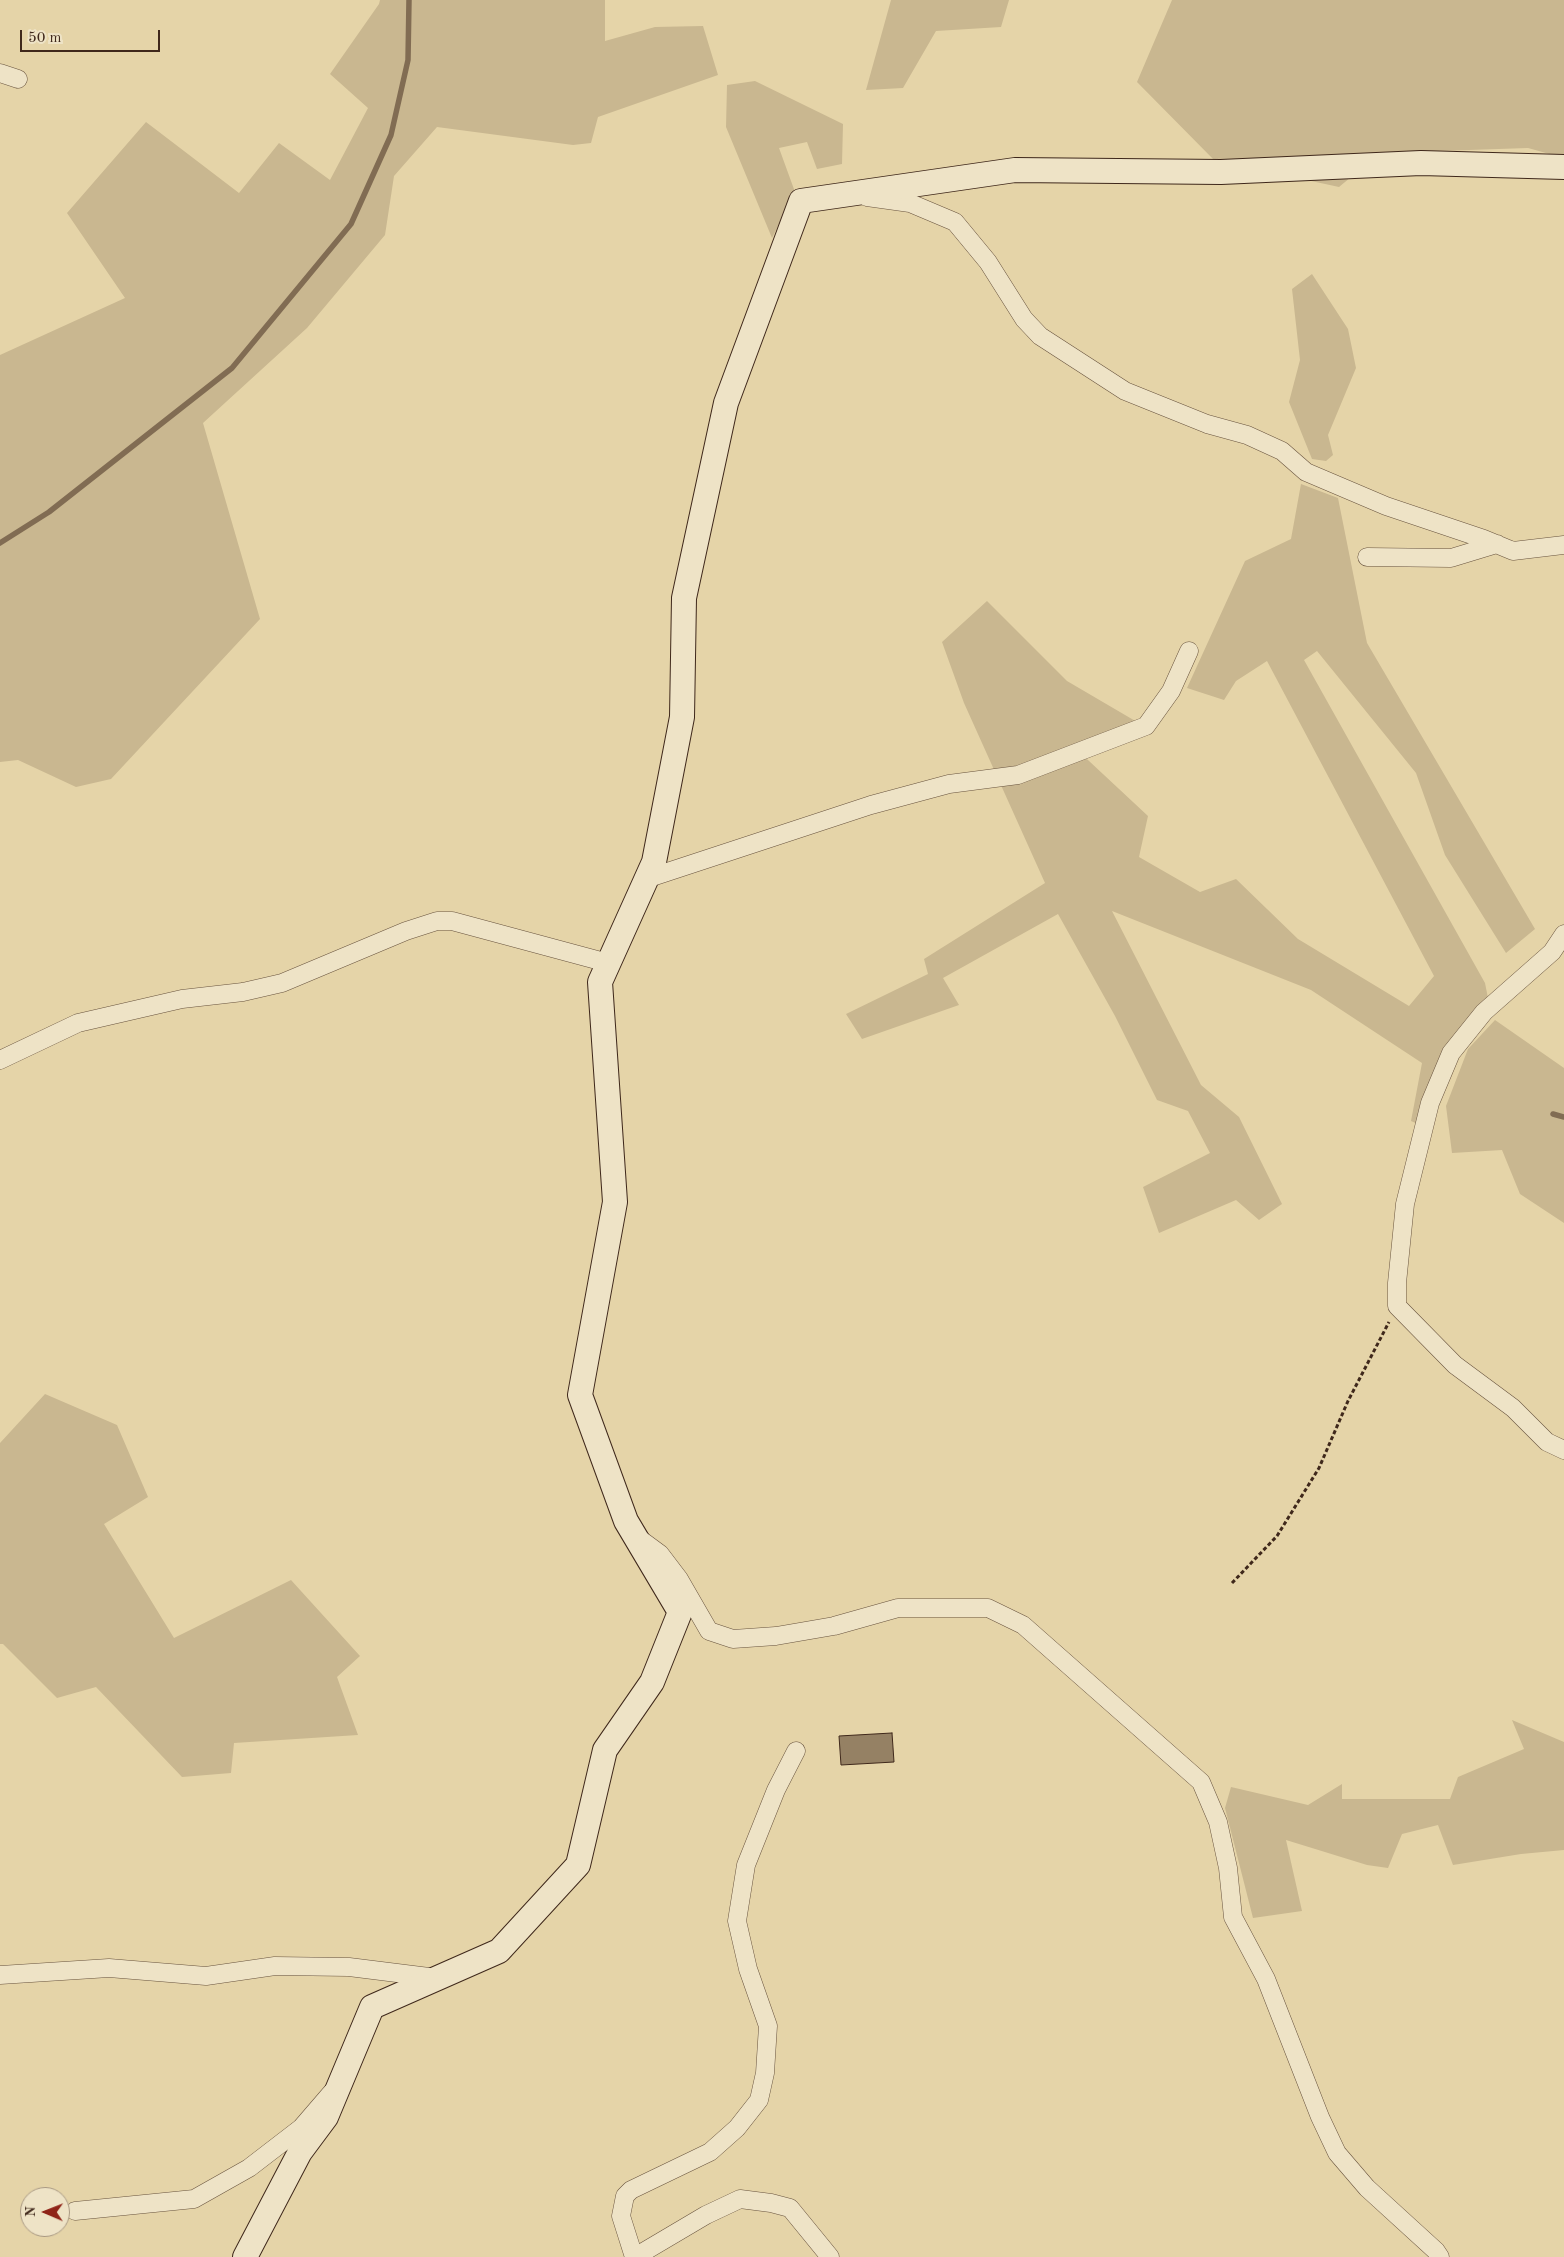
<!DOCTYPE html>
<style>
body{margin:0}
#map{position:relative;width:1564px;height:2257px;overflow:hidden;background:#e5d4a8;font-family:"Old Standard TT",serif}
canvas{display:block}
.north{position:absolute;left:20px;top:2187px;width:50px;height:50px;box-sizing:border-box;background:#eee3c6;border:1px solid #a89882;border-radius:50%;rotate:271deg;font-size:14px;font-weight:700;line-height:20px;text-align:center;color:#3f281b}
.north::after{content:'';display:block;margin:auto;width:18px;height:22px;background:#8f2418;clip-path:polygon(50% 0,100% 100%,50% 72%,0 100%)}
.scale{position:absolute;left:20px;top:30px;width:140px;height:22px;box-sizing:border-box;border:2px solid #3f281b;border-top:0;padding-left:6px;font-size:15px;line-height:18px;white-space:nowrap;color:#3f281b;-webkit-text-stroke:4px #eee3c6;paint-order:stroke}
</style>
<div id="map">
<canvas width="1564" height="2257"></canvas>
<div class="north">N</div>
<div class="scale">50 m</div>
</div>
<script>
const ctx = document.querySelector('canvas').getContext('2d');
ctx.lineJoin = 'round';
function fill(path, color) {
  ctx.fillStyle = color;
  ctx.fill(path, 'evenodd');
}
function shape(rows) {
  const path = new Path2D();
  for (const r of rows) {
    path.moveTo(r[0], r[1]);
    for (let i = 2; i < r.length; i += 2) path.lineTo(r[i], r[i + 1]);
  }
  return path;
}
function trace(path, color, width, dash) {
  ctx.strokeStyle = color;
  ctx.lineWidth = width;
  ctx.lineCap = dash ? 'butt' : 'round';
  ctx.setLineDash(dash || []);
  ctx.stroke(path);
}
const green = shape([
 [380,0,605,0,605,41,655,27,703,26,718,75,598,117,591,143,573,145,437,127,394,176,385,235,307,328,203,423,260,619,111,779,76,787,18,760,0,762,0,355,125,298,67,213,146,122,239,193,279,143,330,180,368,108,330,74,379,4],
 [891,0,1009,0,1001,27,936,31,903,88,866,90],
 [1172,0,1564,0,1564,158,1528,148,1380,153,1339,187,1214,160,1137,82],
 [755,81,843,124,842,164,817,169,807,142,779,148,795,192,772,238,726,127,727,85],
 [1312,274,1348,329,1356,368,1328,435,1333,455,1326,461,1312,459,1289,402,1300,360,1292,289],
 [1301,484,1338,498,1367,643,1535,929,1506,953,1445,855,1416,773,1317,651,1304,660,1485,983,1488,998,1445,1046,1418,1124,1411,1121,1422,1063,1311,990,1112,911,1201,1085,1239,1117,1282,1204,1259,1220,1236,1200,1159,1233,1143,1187,1210,1153,1188,1111,1157,1100,1115,1016,1058,914,943,978,959,1005,862,1039,846,1014,928,974,924,959,1045,883,964,703,942,642,987,601,1067,681,1137,722,1074,747,1148,816,1139,857,1200,892,1236,879,1298,939,1409,1006,1434,976,1267,661,1236,681,1224,700,1187,688,1245,561,1291,539],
 [1495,1020,1564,1068,1564,1223,1520,1194,1502,1150,1452,1153,1446,1106,1468,1049],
 [45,1394,117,1425,148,1497,104,1524,174,1638,291,1580,360,1656,337,1677,358,1735,234,1743,231,1773,182,1777,96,1687,57,1698,3,1644,0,1644,0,1443],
 [1512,1720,1564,1742,1564,1850,1521,1854,1453,1865,1438,1825,1402,1834,1388,1868,1367,1865,1286,1840,1302,1911,1253,1918,1225,1808,1231,1787,1308,1805,1342,1784,1342,1799,1450,1799,1458,1777,1524,1749]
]);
const stream = shape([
 [0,543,49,512,232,368,351,224,391,135,408,60,409,0],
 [1553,1114,1564,1117]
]);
const building = shape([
 [892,1733,894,1762,841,1765,839,1736,892,1733]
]);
const path = shape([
 [1232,1583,1277,1536,1319,1468,1348,1401,1389,1322]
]);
const street = shape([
 [0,73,18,79],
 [867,197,910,203,955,222,988,262,1024,319,1040,336,1125,391,1207,424,1247,435,1282,451,1306,472,1386,506,1484,539,1513,551,1564,545],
 [1367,557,1451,558,1497,544],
 [646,879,871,805,949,784,1018,775,1146,726,1171,691,1189,651],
 [1564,934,1552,952,1484,1012,1451,1053,1430,1103,1405,1204,1397,1283,1397,1306,1455,1365,1513,1408,1547,1442,1564,1450],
 [0,1060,78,1023,182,999,243,992,282,983,406,931,437,921,452,921,608,963],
 [641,1540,660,1554,679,1579,709,1631,733,1639,776,1636,834,1626,898,1608,988,1608,1023,1625,1201,1782,1218,1822,1228,1868,1233,1917,1266,1979,1320,2117,1337,2153,1367,2188,1436,2251,1440,2257],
 [0,1975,109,1968,206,1976,275,1966,349,1967,437,1978],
 [75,2211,194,2199,249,2168,301,2128,332,2092],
 [634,2257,621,2216,625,2196,631,2190,710,2152,737,2128,759,2100,765,2073,768,2026,748,1969,737,1921,746,1865,776,1790,796,1751],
 [635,2257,706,2215,740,2199,771,2203,790,2208,830,2257]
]);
const secondary = shape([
 [245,2257,300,2152,326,2117,372,2007,499,1951,578,1865,605,1750,652,1682,680,1612,626,1521,580,1395,615,1202,600,982,654,862,682,717,684,598,726,403,801,201,1015,170,1221,172,1421,163,1564,167]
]);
fill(green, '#c9b790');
trace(stream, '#816c53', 5.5);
fill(building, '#958164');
trace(building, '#3f281b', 1);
trace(street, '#68533e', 19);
trace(secondary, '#3f281b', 26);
trace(path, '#3f281b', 3, [4, 2.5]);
trace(street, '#eee3c6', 18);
trace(secondary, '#eee3c6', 24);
</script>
